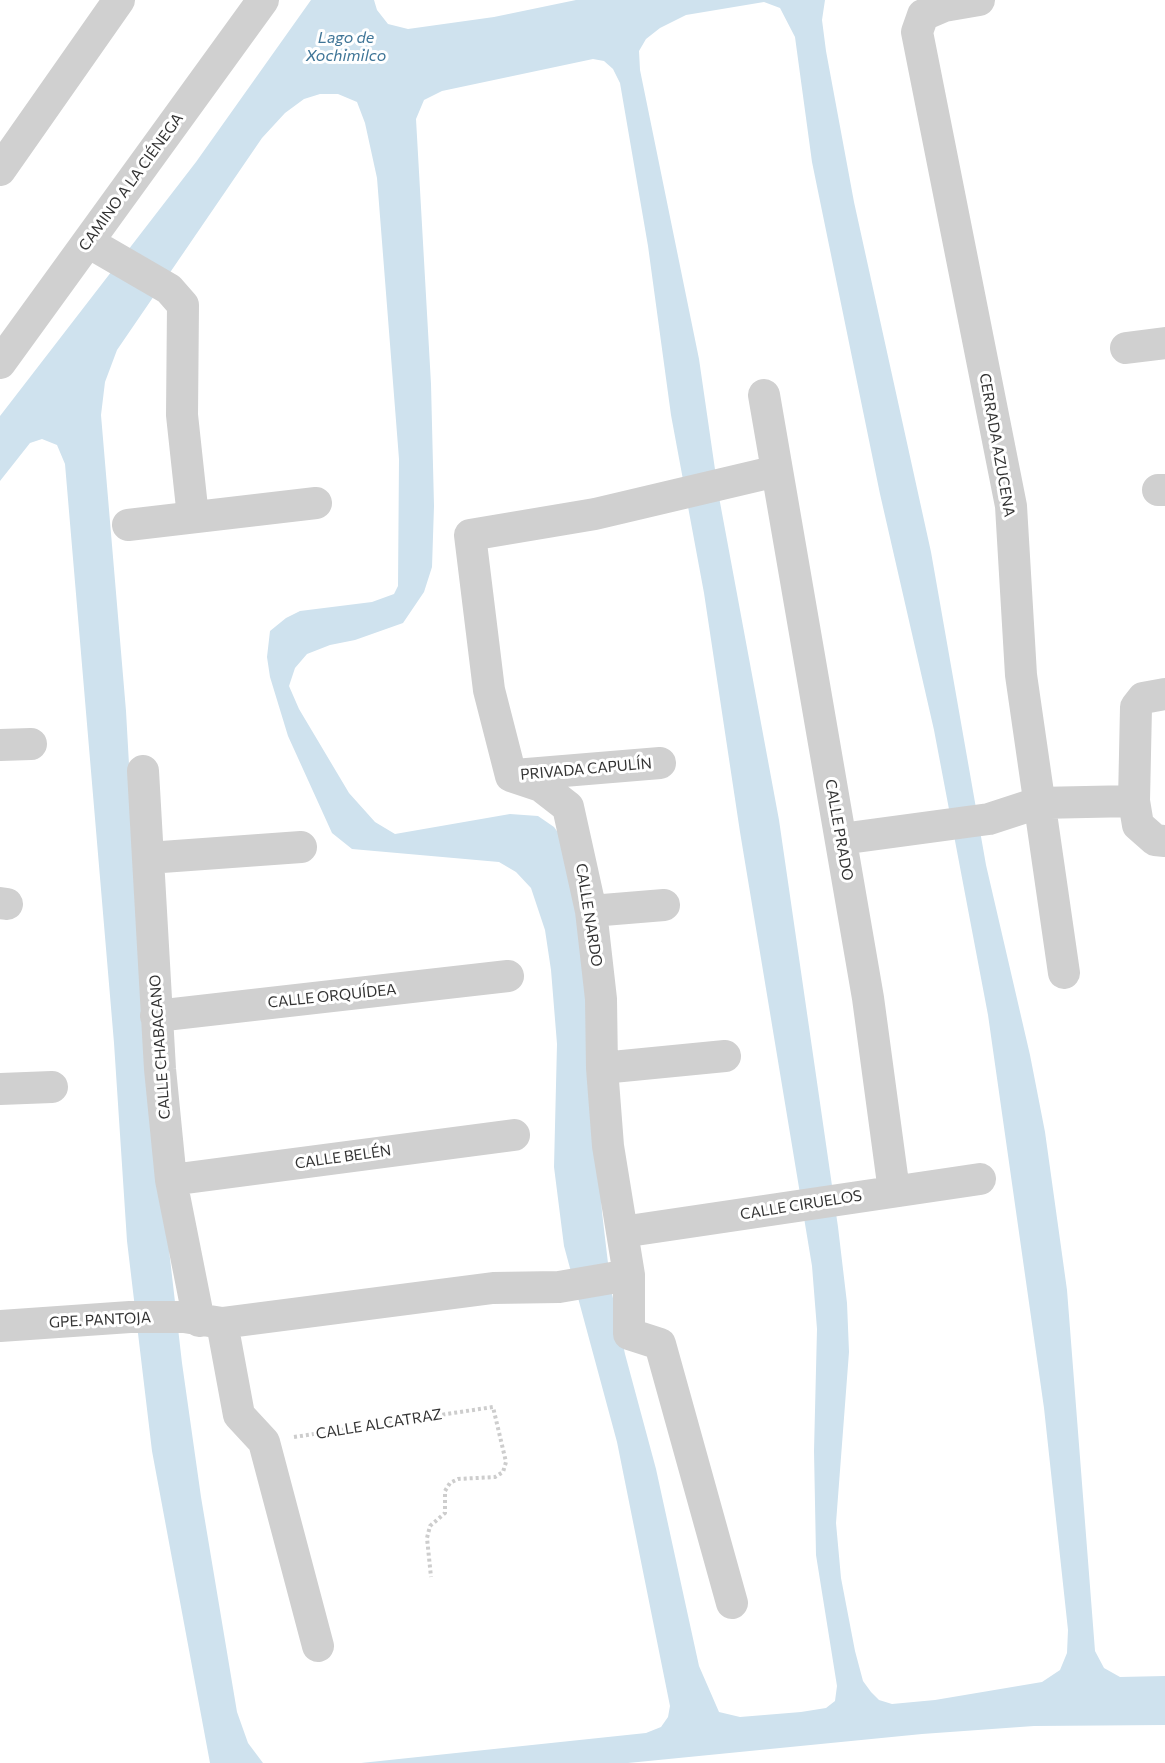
<!DOCTYPE html>
<meta charset="utf-8">
<style>
body{margin:0}
canvas{display:block;background:#fff}
</style>
<canvas width="1165" height="1763"></canvas>
<script>
const ctx = document.querySelector('canvas').getContext('2d');
ctx.lineJoin = 'round';
function fill(path, color) {
  ctx.fillStyle = color;
  ctx.fill(path, 'evenodd');
}
function shape(rows) {
  const path = new Path2D();
  for (const r of rows) {
    path.moveTo(r[0], r[1]);
    for (let i = 2; i < r.length; i += 2) path.lineTo(r[i], r[i + 1]);
  }
  return path;
}
function trace(path, color, width, dash) {
  ctx.strokeStyle = color;
  ctx.lineWidth = width;
  ctx.lineCap = dash ? 'butt' : 'round';
  ctx.setLineDash(dash || []);
  ctx.stroke(path);
}
function drawText(font, color, halo, rows, align = 'center') {
  ctx.font = font + ' Commissioner,sans-serif';
  ctx.lineWidth = 6;
  ctx.setLineDash([]);
  ctx.textBaseline = 'middle';
  ctx.strokeStyle = halo;
  ctx.fillStyle = color;
  for (const [text, x, y, turn = 0] of rows) {
    ctx.save();
    ctx.translate(x, y);
    ctx.rotate((+turn || 0) * Math.PI / 180);
    ctx.textAlign = isNaN(turn) ? turn : align;
    if (halo) ctx.strokeText(text, 0, 0);
    ctx.fillText(text, 0, 0);
    ctx.restore();
  }
}
const water = shape([
 [311,0,374,0,377,10,388,24,408,29,494,17,576,0,825,0,822,20,826,51,854,202,931,552,986,865,1030,1055,1045,1132,1067,1290,1095,1651,1104,1668,1120,1677,1165,1676,1165,1725,1034,1726,922,1734,628,1763,361,1763,646,1733,661,1727,668,1717,670,1706,617,1442,564,1246,554,1167,557,1044,551,970,545,930,531,888,516,872,499,862,352,849,332,833,288,736,270,677,267,657,270,631,286,618,300,611,372,602,394,594,398,586,399,459,377,178,365,123,357,102,338,94,320,94,304,99,285,113,262,138,117,350,105,382,101,415,126,711,144,1032,182,1363,201,1497,237,1712,248,1743,263,1763,210,1763,152,1451,127,1241,114,1043,65,464,57,445,42,439,30,443,0,481,0,416,196,162],
 [764,2,780,8,795,37,812,162,880,494,934,730,988,1015,1044,1408,1068,1630,1067,1653,1060,1670,1042,1682,935,1700,892,1704,879,1700,871,1692,863,1681,855,1651,841,1578,836,1523,849,1352,847,1303,838,1227,779,820,719,497,699,359,640,70,639,51,646,39,660,28,686,15],
 [593,59,604,61,613,69,620,83,648,246,671,415,704,593,740,832,812,1266,817,1329,814,1451,816,1555,837,1686,835,1701,826,1708,801,1712,740,1717,719,1712,699,1666,656,1469,625,1354,611,1289,602,1212,588,1000,570,864,562,838,554,827,538,816,510,814,395,834,375,822,349,793,299,709,289,686,295,668,307,654,330,645,355,640,403,623,424,592,432,567,434,506,431,384,416,119,424,100,442,91]
]);
const path = shape([
 [294,1437,493,1407,506,1462,503,1472,495,1477,458,1479,450,1483,445,1491,445,1513,430,1526,427,1538,431,1577]
]);
const minor = shape([
 [979,0,944,6,923,15,917,32,1011,506,1021,675,1064,973],
 [0,170,119,0],
 [88,242,169,289,183,305,182,415,193,517],
 [1126,348,1165,343],
 [0,363,263,0],
 [764,395,868,998,894,1191],
 [1158,490,1165,490],
 [128,525,316,503],
 [1165,694,1143,698,1136,707,1134,801,1138,825,1155,840,1165,841],
 [0,745,31,744],
 [143,771,160,1069,171,1180,199,1321],
 [515,775,660,763],
 [841,839,989,819,1038,803,1134,801],
 [148,858,301,847],
 [0,903,7,904],
 [591,911,664,905],
 [156,1016,508,976],
 [602,1068,725,1056],
 [0,1089,52,1087],
 [171,1180,514,1135],
 [622,1232,980,1179],
 [222,1323,239,1415,264,1442,318,1646],
 [0,1326,130,1317,184,1317,222,1323,493,1288,559,1287,629,1275],
 [732,1603,660,1344,629,1334,629,1275,608,1146,602,1068,601,999,591,911,568,807,541,786,511,776,489,690,470,535,595,514,777,471]
]);
const streetNames = [
 ["CAMINO A LA CIÉNEGA",131,182,-54],
 ["CERRADA AZUCENA",997,445,80],
 ["PRIVADA CAPULÍN",586,769,-5],
 ["CALLE PRADO",839,830,80],
 ["CALLE NARDO",589,915,81],
 ["CALLE ORQUÍDEA",332,996,-6],
 ["CALLE CHABACANO",160,1047,-94],
 ["CALLE BELÉN",343,1157,-8],
 ["CALLE CIRUELOS",801,1205,-9],
 ["GPE. PANTOJA",100,1320,-3],
 ["CALLE ALCATRAZ",379,1424,-9]
];
const waterNames = [
 ["Lago de",346,38],
 ["Xochimilco",346,56]
];
fill(water, '#cfe2ee');
trace(path, '#cdcdcd', 4, [3, 3]);
trace(minor, '#d0d0d0', 32);
drawText('15px', '#333', '#fff', streetNames);
drawText('italic 16px', '#3f7597', '#fff', waterNames);
</script>
